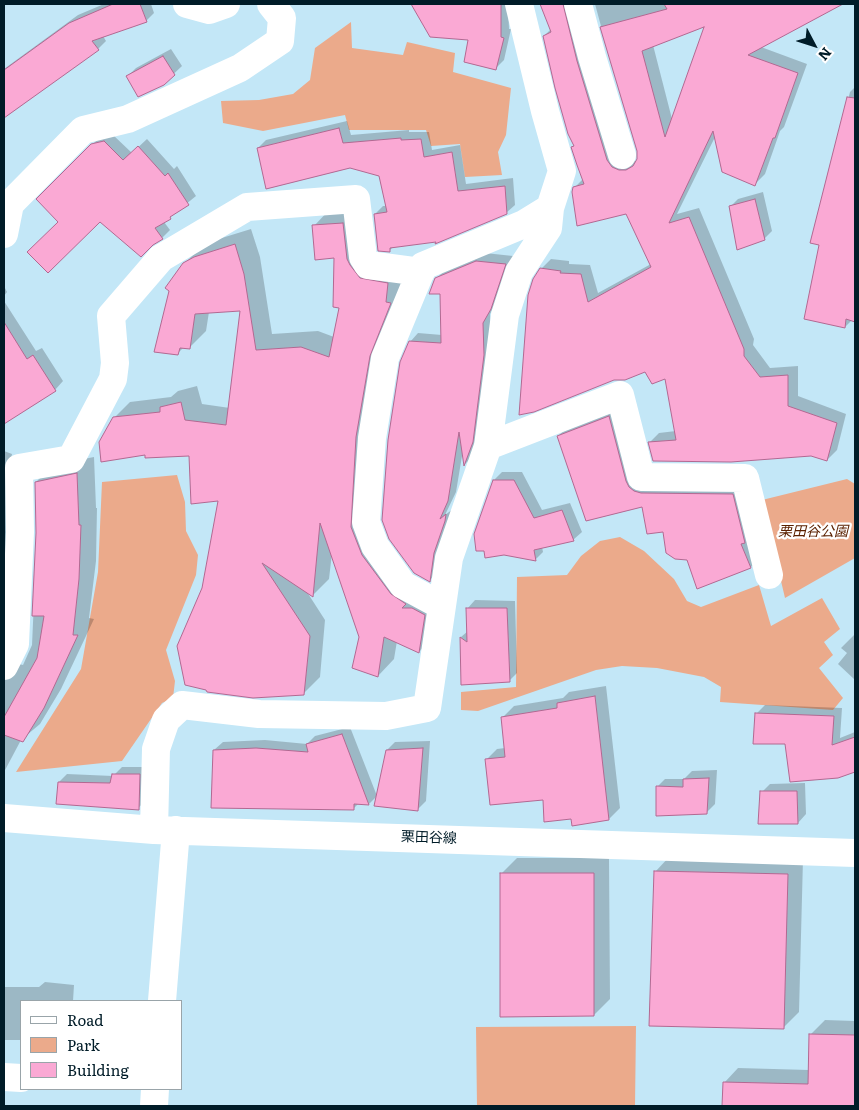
<!DOCTYPE html>
<meta charset="utf-8">
<style>
body{margin:0}
#map{position:relative;width:859px;height:1110px;overflow:hidden;background:#c3e7f7;font-family:Literata,serif}
canvas{display:block}
.frame{position:absolute;inset:0;border:5px solid #001c28;pointer-events:none}
.legend{position:absolute;left:20px;top:1000px;width:162px;height:90px;box-sizing:border-box;background:#fff;border:1px solid #99a4a9;margin:0;padding:6px 9px;list-style:none;font-size:15px;color:#001c28}
.legend li{display:flex;align-items:center;gap:10px;height:25px}
.legend b{width:25px;border:1px solid #99a4a9}
.north{position:absolute;left:789px;top:20px;width:50px;height:50px;-webkit-text-stroke:4px #fff;paint-order:stroke;rotate:130deg;font-size:14px;font-weight:700;line-height:20px;text-align:center;color:#001c28}
.north::after{content:'';display:block;margin:auto;width:18px;height:22px;background:#001c28;clip-path:polygon(50% 0,100% 100%,50% 72%,0 100%)}
</style>
<div id="map">
<canvas width="859" height="1110"></canvas>
<div class="frame"></div>
<ul class="legend">
<li><b style="height:6px;background:#fff"></b>Road</li>
<li><b style="height:14px;background:#ebaa8b"></b>Park</li>
<li><b style="height:14px;background:#faa9d4"></b>Building</li>
</ul>
<div class="north">N</div>
</div>
<script>
const ctx = document.querySelector('canvas').getContext('2d');
ctx.lineJoin = 'round';
function fill(path, color) {
  ctx.fillStyle = color;
  ctx.fill(path, 'evenodd');
}
function shape(rows) {
  const path = new Path2D();
  for (const r of rows) {
    path.moveTo(r[0], r[1]);
    for (let i = 2; i < r.length; i += 2) path.lineTo(r[i], r[i + 1]);
  }
  return path;
}
function trace(path, color, width, dash) {
  ctx.strokeStyle = color;
  ctx.lineWidth = width;
  ctx.lineCap = dash ? 'butt' : 'round';
  ctx.setLineDash(dash || []);
  ctx.stroke(path);
}
function drawText(font, color, halo, rows, align = 'center') {
  ctx.font = font + ' Literata,"Noto Sans JP",serif';
  ctx.lineWidth = 4.5;
  ctx.setLineDash([]);
  ctx.textBaseline = 'middle';
  ctx.strokeStyle = halo;
  ctx.fillStyle = color;
  for (const [text, x, y, turn = 0] of rows) {
    ctx.save();
    ctx.translate(x, y);
    ctx.rotate((+turn || 0) * Math.PI / 180);
    ctx.textAlign = isNaN(turn) ? turn : align;
    if (halo) ctx.strokeText(text, 0, 0);
    ctx.fillText(text, 0, 0);
    ctx.restore();
  }
}
const green = shape([
 [351,22,352,48,403,55,407,42,455,53,453,72,511,88,506,135,498,152,502,175,465,177,460,144,431,146,426,130,349,130,345,115,263,131,223,123,221,101,259,100,293,94,310,80,315,48],
 [177,475,185,502,186,531,198,555,196,575,166,650,175,681,173,698,162,703,122,761,16,772,81,669,98,572,102,482],
 [847,479,855,484,855,558,785,598,762,500],
 [620,537,644,551,674,579,687,601,701,607,759,585,771,626,822,598,840,629,824,642,833,655,819,668,843,698,833,710,720,702,721,687,704,677,657,668,622,666,596,670,478,711,461,710,461,692,516,687,517,577,567,575,581,556,600,541],
 [636,1026,635,1106,477,1106,476,1027]
]);
const shadow = shape([
 [104,4,151,4,154,13,146,21,103,36,106,41,98,49,4,118,4,69,78,15],
 [429,4,508,4,509,29,511,29,504,60,496,68,469,39,426,5],
 [541,4,574,4,628,161,637,161,638,150,608,52,595,4,732,4,738,15,753,14,769,4,840,4,761,47,807,64,784,127,780,131,765,174,755,184,716,135,677,214,699,208,754,339,753,345,770,368,798,366,798,396,846,414,837,450,827,460,811,455,650,442,659,433,676,431,666,377,646,370,541,269,551,259,569,261,569,264,590,265,598,293,651,264,627,212,574,188,583,179,544,36,551,29],
 [706,25,672,119,653,45],
 [171,49,182,66,163,84,128,76,136,68],
 [855,87,855,317,845,327,821,244,812,242,850,92],
 [347,121,351,135,409,130,409,132,429,132,432,150,460,145,466,184,513,178,515,205,506,213,437,241,394,246,389,251,375,214,383,206,387,206,380,175,350,167,258,148,266,140],
 [112,134,132,153,147,139,174,169,177,166,196,196,164,222,170,230,162,238,100,220,59,222,38,199,101,136],
 [763,192,772,231,764,239,730,207,738,199],
 [359,207,366,249,403,267,402,286,367,510,407,578,429,592,435,635,419,652,397,641,394,659,378,676,360,637,332,553,329,579,313,595,307,592,325,620,320,677,303,694,204,588,219,500,190,454,114,418,130,402,171,397,178,391,197,386,202,404,230,408,241,310,209,312,206,331,189,348,184,347,177,354,184,264,201,247,212,241,251,229,260,257,272,334,318,331,334,337,340,307,336,256,314,226,330,209],
 [485,253,513,256,498,299,490,314,492,346,472,457,465,464,463,450,456,492,445,515,453,509,438,572,430,580,410,342,418,333,442,335,441,293,436,279,445,270],
 [4,286,7,292,4,296],
 [4,301,36,351,42,348,63,381,55,390,4,423],
 [617,409,634,472,741,486,759,559,751,567,688,558,643,505,558,436,567,428],
 [4,451,12,454,11,459,15,663,23,665,32,645,37,533,36,482,53,465,94,457,96,508,97,508,96,561,89,618,94,619,61,689,40,724,21,740,4,772],
 [502,472,522,472,542,510,570,503,582,532,573,540,542,547,543,552,535,560,494,480],
 [475,600,515,601,517,673,509,681,462,684,461,637,468,631,467,609],
 [855,634,855,680,838,664,847,653,841,648],
 [606,686,620,808,609,819,572,818,486,760,497,749,505,748,503,717,514,706,563,698,569,692],
 [765,705,842,708,840,738,855,732,855,770,838,777,786,742,756,714],
 [350,727,377,796,369,804,359,803,354,808,214,750,223,742,265,740,307,744,315,736],
 [430,741,426,801,418,809,387,750,395,742],
 [122,767,147,767,147,800,138,808,59,782,67,774,113,776],
 [717,770,715,804,707,812,657,787,665,779,684,779,692,771],
 [805,783,806,814,798,823,762,792,770,784],
 [670,856,803,859,799,1012,783,1028,655,872],
 [517,858,609,858,610,999,594,1015,501,874],
 [45,982,74,985,73,1001,21,1001,21,1040,4,1040,4,987,39,987],
 [825,1020,855,1021,855,1106,723,1106,724,1083,738,1068,809,1070,810,1035]
]);
const building = shape([
 [113,4,140,4,147,22,92,41,99,50,4,118,4,70,69,23,113,4],
 [411,4,501,4,501,37,504,38,496,70,464,62,468,40,430,37,411,4],
 [540,4,563,4,577,61,607,160,612,167,619,170,626,170,633,166,637,159,637,151,600,27,667,9,664,4,843,4,748,55,798,73,775,138,773,138,755,186,722,172,713,131,669,223,689,217,744,349,744,356,760,377,788,375,788,406,837,423,827,461,811,456,731,462,653,461,648,442,676,440,665,379,652,384,645,372,625,380,614,380,534,412,519,415,528,295,533,279,540,268,561,271,560,273,581,274,588,302,651,267,626,214,577,226,572,192,573,187,584,184,577,165,571,147,574,146,568,134,555,88,543,36,551,32,540,4],
 [704,27,665,137,642,51,704,27],
 [163,56,175,75,164,85,138,97,126,76,163,56],
 [847,97,855,98,855,322,846,319,845,328,804,319,819,245,810,243,847,97],
 [339,128,343,143,401,138,401,140,421,139,424,157,452,152,458,191,505,186,507,214,435,244,436,242,390,248,390,252,378,251,374,214,387,212,379,176,350,168,266,189,257,148,339,128],
 [104,141,123,160,138,146,165,176,168,173,189,205,170,217,171,219,155,228,163,239,153,245,141,257,100,222,48,273,27,252,58,222,36,199,91,144,104,141],
 [755,199,765,240,737,250,729,206,755,199],
 [343,223,347,259,350,265,360,278,388,283,386,302,391,303,370,356,356,437,351,527,362,555,391,594,406,604,402,608,412,608,425,615,419,653,384,637,378,677,352,668,359,637,320,523,313,597,262,563,310,636,304,695,253,698,207,692,206,690,185,685,177,646,202,588,218,501,191,504,189,456,145,458,145,455,101,462,99,442,113,417,160,412,160,407,181,402,185,420,226,425,240,311,195,314,190,349,180,348,178,355,154,352,169,291,165,288,183,263,194,257,235,244,244,274,256,350,301,347,329,357,339,308,333,307,334,258,315,260,312,225,343,223],
 [476,261,506,264,491,309,483,323,484,355,473,442,464,466,459,432,448,501,440,519,446,514,445,521,434,553,430,582,414,573,389,539,382,520,388,440,400,362,409,341,441,343,440,294,429,294,435,278,476,261],
 [4,322,27,359,33,355,56,391,4,424,4,322],
 [609,416,626,481,629,487,634,491,641,493,733,494,745,543,741,544,751,568,697,589,687,560,675,559,666,553,663,532,647,534,642,507,586,521,557,436,609,416],
 [77,473,79,525,81,525,79,579,73,635,78,635,44,708,23,742,4,735,4,717,37,658,44,616,32,616,36,533,35,482,77,473],
 [493,480,514,480,534,518,562,510,574,541,534,550,536,561,504,555,485,558,484,551,476,551,474,534,493,480],
 [466,608,507,608,510,682,461,685,460,637,467,642,466,608],
 [595,696,609,820,572,826,571,819,544,822,543,800,490,805,485,759,505,757,501,717,557,708,557,703,595,696],
 [755,713,834,716,832,745,855,737,855,772,838,778,790,782,785,744,753,744,755,713],
 [342,734,369,805,354,804,354,810,211,808,213,750,256,748,308,752,306,744,342,734],
 [423,748,418,811,374,806,386,750,423,748],
 [112,774,140,774,139,810,56,804,58,782,110,783,112,774],
 [709,778,707,814,656,816,656,786,683,787,683,779,709,778],
 [760,791,797,791,798,824,758,824,760,791],
 [654,871,788,874,784,1029,649,1026,654,871],
 [500,873,594,873,594,1016,500,1017,500,873],
 [809,1034,855,1035,855,1106,722,1106,723,1082,808,1084,809,1034]
]);
const minor = shape([
 [187,4,209,10,226,4],
 [578,4,592,57,622,155],
 [4,234,10,204,83,130,128,119,240,68,280,41,282,18,271,4],
 [488,446,620,395,641,477,745,478,769,575],
 [442,606,403,585,375,546,366,522,372,438,385,358,423,266,524,224,550,208],
 [4,666,15,644,20,532,19,468,71,459,113,379,115,363,111,316,161,258,247,207,356,199,363,257,368,265,421,272],
 [4,818,154,830,855,853],
 [154,830,156,749,166,720,182,705,259,714,386,716,427,708,449,558,488,446,505,315,519,272,548,228,550,208,562,171,545,111,519,4],
 [162,1001,176,830],
 [4,1077,21,1078],
 [154,1106,155,1089]
]);
const parkNames = [
 ["栗田谷公園",813,532]
];
const streetNames = [
 ["栗田谷線",429,838,2]
];
fill(green, '#ebaa8b');
fill(shadow, '#0003');
fill(building, '#faa9d4');
trace(building, '#b26891', 1);
trace(minor, '#fff', 28);
drawText('italic 14px', '#5b2100', '#fff', parkNames);
drawText('14px', '#001c28', '#fff', streetNames);
</script>
